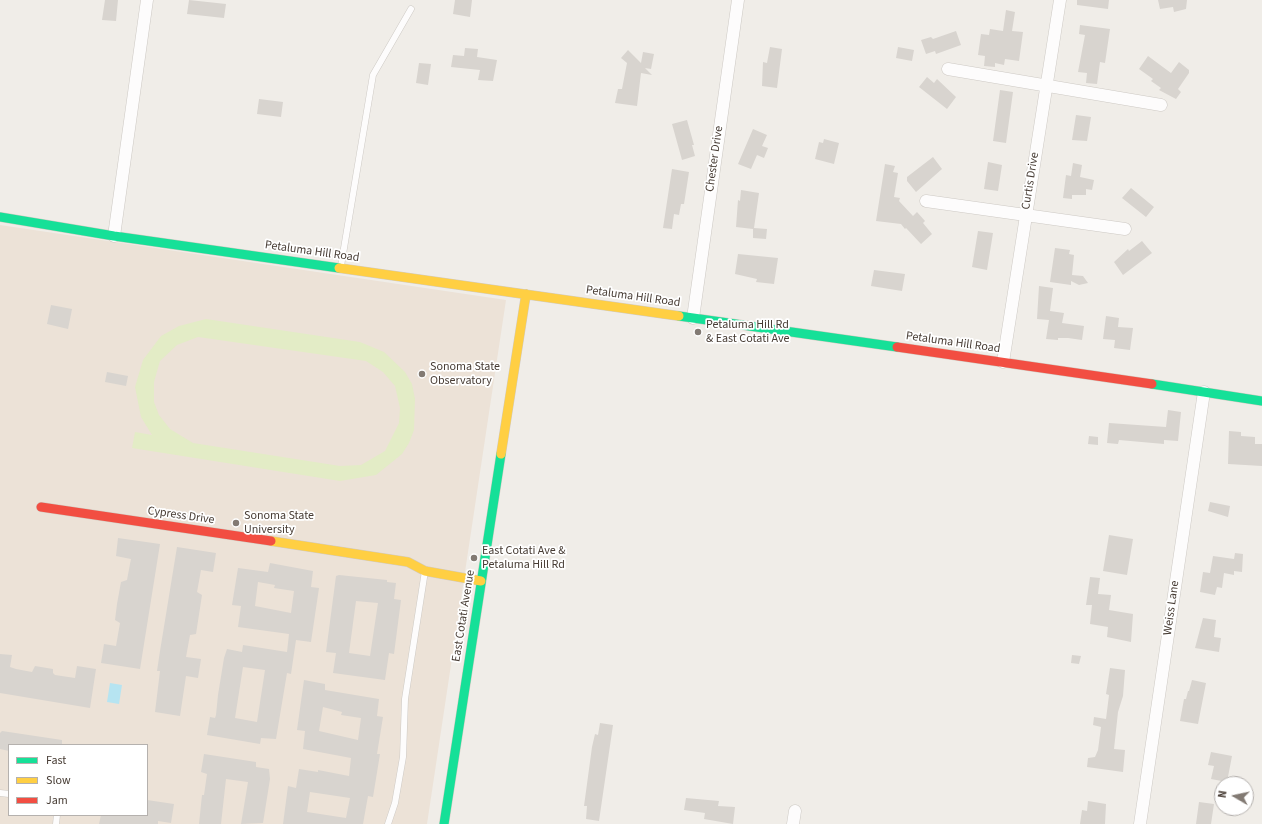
<!DOCTYPE html>
<style>
body{margin:0}
#map{position:relative;width:1262px;height:824px;overflow:hidden;background:#f0ede8;font-family:"Source Sans 3",sans-serif}
canvas{display:block}
.legend{position:absolute;left:8px;top:744px;width:140px;height:72px;box-sizing:border-box;background:#fff;border:1px solid #b5b1ae;margin:0;padding:5px 7px;list-style:none;font-size:12px;color:#473c34}
.legend li{display:flex;align-items:center;gap:8px;height:20px}
.legend b{width:20px;border:1px solid #b5b1ae}
.north{position:absolute;left:1214px;top:776px;width:40px;height:40px;box-sizing:border-box;background:#fff;border:1px solid #b5b1ae;border-radius:50%;rotate:279deg;font-size:11px;font-weight:700;line-height:16px;text-align:center;color:#473c34}
.north::after{content:'';display:block;margin:auto;width:14px;height:18px;background:#827a73;clip-path:polygon(50% 0,100% 100%,50% 72%,0 100%)}
</style>
<div id="map">
<canvas width="1262" height="824"></canvas>
<ul class="legend">
<li><b style="height:5px;background:#16e098"></b>Fast</li>
<li><b style="height:5px;background:#ffcf43"></b>Slow</li>
<li><b style="height:5px;background:#f24e42"></b>Jam</li>
</ul>
<div class="north">N</div>
</div>
<script>
const ctx = document.querySelector('canvas').getContext('2d');
ctx.lineJoin = 'round';
function fill(path, color) {
  ctx.fillStyle = color;
  ctx.fill(path, 'evenodd');
}
function shape(rows) {
  const path = new Path2D();
  for (const r of rows) {
    path.moveTo(r[0], r[1]);
    for (let i = 2; i < r.length; i += 2) path.lineTo(r[i], r[i + 1]);
  }
  return path;
}
function trace(path, color, width, dash) {
  ctx.strokeStyle = color;
  ctx.lineWidth = width;
  ctx.lineCap = dash ? 'butt' : 'round';
  ctx.setLineDash(dash || []);
  ctx.stroke(path);
}
function drawText(font, color, halo, rows, align = 'center') {
  ctx.font = font + ' "Source Sans 3",sans-serif';
  ctx.lineWidth = 3.5;
  ctx.setLineDash([]);
  ctx.textBaseline = 'middle';
  ctx.strokeStyle = halo;
  ctx.fillStyle = color;
  for (const [text, x, y, turn = 0] of rows) {
    ctx.save();
    ctx.translate(x, y);
    ctx.rotate((+turn || 0) * Math.PI / 180);
    ctx.textAlign = isNaN(turn) ? turn : align;
    if (halo) ctx.strokeText(text, 0, 0);
    ctx.fillText(text, 0, 0);
    ctx.restore();
  }
}
const education = shape([
 [0,225,506,300,427,824,0,824],
 [9,745,147,745,147,815,9,815]
]);
const green = shape([
 [206,319,360,342,384,352,405,372,412,384,415,399,414,430,409,443,402,454,376,475,340,481,132,448,135,432,152,435,141,417,135,387,143,360,161,336,179,326],
 [198,337,366,361,383,372,395,386,400,408,399,423,385,451,361,465,340,466,193,443,170,429,159,415,154,402,154,382,160,361,177,345]
]);
const water = shape([
 [110,683,122,685,119,704,107,702]
]);
const building = shape([
 [105,0,118,0,116,21,102,20],
 [189,0,226,4,224,18,187,14],
 [455,0,472,0,470,17,453,14],
 [1077,0,1109,0,1108,9,1077,5],
 [1158,0,1187,0,1186,9,1174,12,1173,7,1160,9],
 [1006,10,1015,12,1012,31,1023,32,1019,61,1005,59,1004,65,995,63,995,67,984,66,985,56,978,55,981,34,989,35,990,29,1003,31],
 [1080,25,1110,29,1105,63,1100,62,1097,84,1086,83,1087,73,1078,72,1085,35,1079,34],
 [956,31,961,45,936,54,935,51,926,54,921,40,931,37,933,39],
 [770,47,782,49,777,88,762,86,763,62,767,63],
 [898,47,914,50,912,61,896,58],
 [465,48,478,49,477,57,497,60,493,81,478,80,480,70,451,67,453,55,464,56],
 [628,50,641,63,643,52,654,54,651,69,645,68,652,75,641,73,637,106,615,103,618,89,622,89,627,63,621,58],
 [1148,56,1171,73,1179,62,1189,70,1189,73,1178,89,1181,92,1176,99,1159,90,1161,88,1151,81,1153,79,1139,69],
 [419,63,431,64,428,85,416,83],
 [927,77,934,83,937,79,956,97,947,109,919,87],
 [1000,90,1013,92,1006,143,993,141],
 [259,99,283,102,281,117,257,114],
 [1076,115,1091,117,1087,141,1072,140],
 [687,120,694,145,692,145,695,156,682,160,672,124],
 [753,129,767,135,762,146,768,148,764,158,757,155,751,169,738,164],
 [824,139,839,143,834,164,815,159,819,142,823,143],
 [933,157,942,169,916,192,907,181,907,177],
 [988,162,1002,165,998,191,984,189],
 [1073,163,1082,165,1080,177,1094,180,1092,190,1086,189,1086,195,1072,195,1072,199,1063,198,1066,175,1071,176],
 [885,164,895,166,893,172,898,173,894,197,900,198,899,201,913,216,917,212,925,221,923,223,932,234,921,244,906,228,905,229,901,224,876,221],
 [672,169,689,172,684,204,681,204,679,215,674,214,672,229,663,228],
 [1131,188,1154,207,1146,217,1122,198],
 [741,190,759,193,754,228,767,229,766,239,753,238,753,229,736,227,738,200,740,201],
 [978,231,993,233,987,270,972,267],
 [1142,241,1152,253,1123,275,1114,262,1128,249,1129,251],
 [1055,248,1070,250,1069,254,1074,255,1072,275,1083,276,1088,283,1079,285,1071,281,1071,285,1050,282],
 [738,254,778,258,774,284,756,282,757,279,735,274],
 [874,270,905,274,902,291,871,286],
 [1039,286,1053,288,1050,311,1064,313,1062,323,1084,326,1082,340,1068,338,1058,338,1058,340,1046,339,1049,320,1037,319],
 [51,305,72,309,68,329,47,324],
 [1106,316,1119,318,1118,327,1133,328,1130,350,1114,348,1115,340,1103,339],
 [107,372,128,376,126,386,105,382],
 [1168,410,1181,412,1178,441,1164,440,1164,444,1119,440,1118,444,1107,443,1109,423,1166,427],
 [1229,431,1241,432,1241,436,1255,437,1255,444,1262,444,1262,466,1228,464],
 [1089,436,1098,437,1098,445,1088,444],
 [1210,502,1230,506,1228,517,1208,511],
 [1109,535,1133,539,1127,575,1103,571],
 [118,538,160,544,140,669,101,663,104,644,116,646,120,623,115,620,117,604,121,582,127,580,130,564,131,559,116,556],
 [177,547,216,553,213,572,201,570,197,592,202,595,196,634,190,635,186,657,201,659,198,678,186,676,180,716,155,712,160,671,157,671,160,651],
 [1235,553,1243,554,1242,572,1234,571,1234,575,1224,573,1222,588,1217,587,1215,595,1200,592,1203,572,1210,573,1213,556,1234,559],
 [270,563,313,571,311,587,319,588,311,642,296,640,291,674,287,673,276,739,261,738,260,744,207,735,210,717,215,718,216,715,218,695,224,658,227,649,242,652,243,645,287,652,289,634,238,627,241,606,232,605,238,568,268,572],
 [258,582,275,585,274,588,294,591,291,613,255,606],
 [243,667,265,670,257,722,235,718],
 [339,575,387,580,387,582,396,583,394,599,401,600,394,654,389,653,385,680,333,673,336,653,326,652,336,576],
 [356,601,378,603,370,656,349,653],
 [1090,577,1100,578,1098,594,1111,595,1109,610,1133,614,1131,642,1107,637,1108,627,1090,624,1092,605,1086,605],
 [1203,618,1216,620,1214,637,1221,638,1219,652,1195,648],
 [0,654,12,655,10,667,16,669,32,672,35,666,53,669,53,673,55,675,75,678,77,666,96,669,90,708,0,693],
 [1072,655,1081,656,1079,664,1071,663],
 [1110,668,1125,670,1123,696,1118,712,1114,749,1125,750,1123,772,1087,767,1088,758,1095,757,1098,750,1101,727,1093,725,1094,717,1106,719,1109,695,1106,694],
 [304,680,325,684,325,690,379,699,377,716,383,717,377,754,380,754,373,797,368,796,363,824,283,824,288,786,296,788,299,769,318,772,318,770,349,776,351,758,303,749,305,731,297,730],
 [323,707,342,712,341,715,361,718,358,740,319,731],
 [310,792,350,798,346,818,307,812],
 [1192,680,1206,683,1198,724,1180,721,1184,699,1186,699,1188,691,1189,691],
 [600,723,613,725,599,821,586,819,587,806,584,806,592,747,595,734,598,735],
 [2,731,62,740,62,745,9,745,9,751,0,749,0,733],
 [1211,752,1232,756,1227,782,1211,779,1214,766,1208,765],
 [204,754,256,762,256,767,269,769,270,779,263,823,241,824,248,782,226,779,221,824,199,824,202,795,204,795,207,774,201,772],
 [686,798,719,801,718,806,735,807,733,824,704,819,705,813,684,810],
 [147,800,174,804,171,823,158,821,158,824,99,824,101,815,147,815],
 [1088,801,1106,804,1105,824,1080,824,1082,810,1087,811],
 [1199,802,1214,804,1211,824,1196,824]
]);
const lane = shape([
 [341,266,373,75,411,9],
 [0,793,9,794],
 [56,824,57,815],
 [388,824,395,803,403,757,405,699,425,571]
]);
const street = shape([
 [948,69,1161,105],
 [926,201,1125,229],
 [114,236,147,0],
 [693,318,738,0],
 [1003,362,1060,0],
 [793,824,795,811],
 [1140,824,1204,392]
]);
const fast = shape([
 [0,217,114,236,339,268],
 [679,316,897,347],
 [1152,384,1262,401],
 [444,824,501,454]
]);
const slow = shape([
 [339,268,679,316],
 [501,454,526,294],
 [271,541,408,562,425,571,481,581]
]);
const jam = shape([
 [897,347,1152,384],
 [41,507,271,541]
]);
const markers = [
 [698,332,4,"#827a73"],
 [422,374,4,"#827a73"],
 [236,523,4,"#827a73"],
 [474,558,4,"#827a73"]
];
const streetNames = [
 ["Chester Drive",715,159,-82],
 ["Curtis Drive",1031,181,-81],
 ["Petaluma Hill Road",312,252,8],
 ["Petaluma Hill Road",633,297,8],
 ["Petaluma Hill Road",953,343,8],
 ["Cypress Drive",181,516,8],
 ["Weiss Lane",1172,608,-82],
 ["East Cotati Avenue",464,616,-81]
];
const poiNames = [
 ["Petaluma Hill Rd",706,325],
 ["& East Cotati Ave",706,339],
 ["Sonoma State",430,367],
 ["Observatory",430,381],
 ["Sonoma State",244,516],
 ["University",244,530],
 ["East Cotati Ave &",482,551],
 ["Petaluma Hill Rd",482,565]
];
fill(education, '#ece2d7');
fill(green, '#e3ecc6');
fill(water, '#b6e4f1');
fill(building, '#d8d4cf');
trace(lane, '#cdc9c4', 7);
trace(street, '#cdc9c4', 13);
trace(fast, '#d1cac0', 10);
trace(slow, '#d1cac0', 10);
trace(jam, '#d1cac0', 10);
trace(lane, '#fdfcfc', 6);
trace(street, '#fdfcfc', 12);
trace(fast, '#16e098', 9);
trace(slow, '#ffcf43', 9);
trace(jam, '#f24e42', 9);
for (const [x, y, r, color] of markers) {
  const dot = new Path2D();
  dot.arc(x, y, r, 0, 2 * Math.PI);
  ctx.fillStyle = color;
  ctx.fill(dot);
  trace(dot, '#fff', 1.5);
}
drawText('12px', '#473c34', '#fff', streetNames);
drawText('12px', '#473c34', '#fff', poiNames, 'left');
</script>
